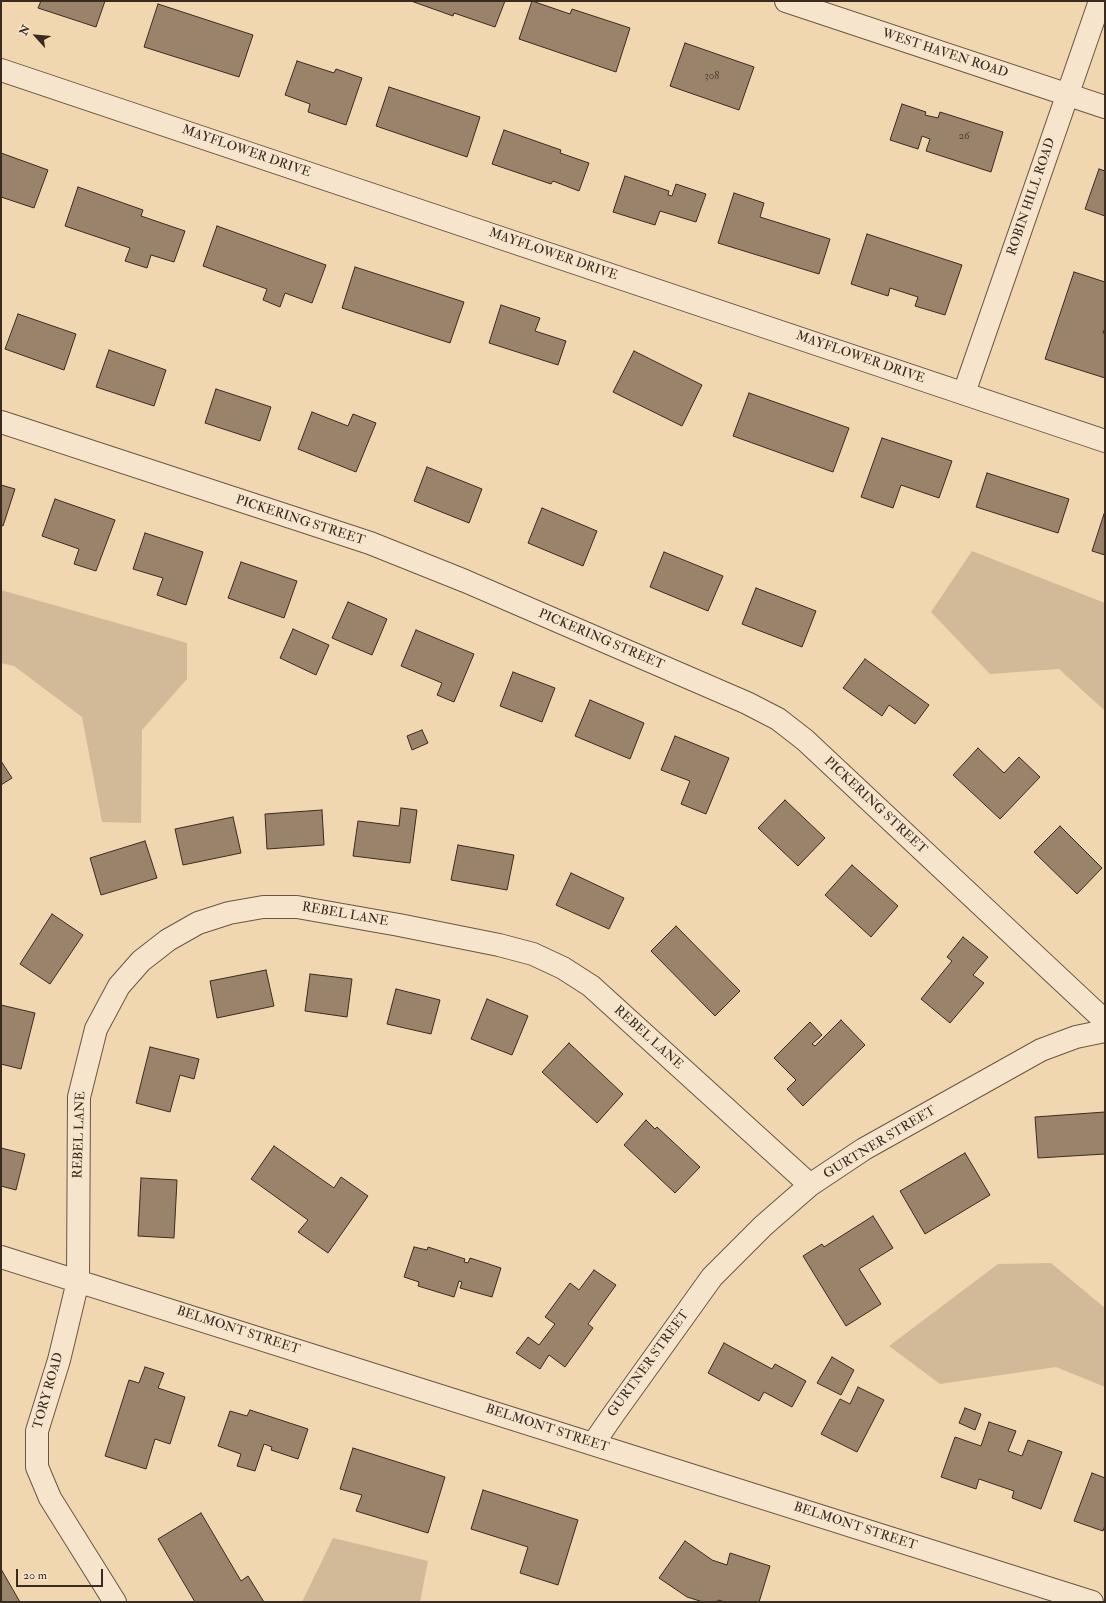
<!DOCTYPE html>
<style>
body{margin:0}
#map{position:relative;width:1106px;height:1603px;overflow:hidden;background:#f1d7b0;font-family:"IM FELL Double Pica",serif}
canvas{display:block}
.frame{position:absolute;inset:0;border:2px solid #3a2b21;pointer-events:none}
.north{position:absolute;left:16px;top:16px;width:40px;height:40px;-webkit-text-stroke:3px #f6e5cc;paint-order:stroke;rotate:297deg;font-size:11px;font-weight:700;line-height:16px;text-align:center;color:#3a2b21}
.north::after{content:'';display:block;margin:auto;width:14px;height:18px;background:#3a2b21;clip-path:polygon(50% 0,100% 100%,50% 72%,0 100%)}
.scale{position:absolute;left:16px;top:1569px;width:87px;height:18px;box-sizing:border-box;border:2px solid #3a2b21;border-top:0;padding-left:5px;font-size:12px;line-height:14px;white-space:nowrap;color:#3a2b21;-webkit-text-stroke:3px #f6e5cc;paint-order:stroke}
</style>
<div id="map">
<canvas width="1106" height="1603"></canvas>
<div class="frame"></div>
<div class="north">N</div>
<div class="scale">20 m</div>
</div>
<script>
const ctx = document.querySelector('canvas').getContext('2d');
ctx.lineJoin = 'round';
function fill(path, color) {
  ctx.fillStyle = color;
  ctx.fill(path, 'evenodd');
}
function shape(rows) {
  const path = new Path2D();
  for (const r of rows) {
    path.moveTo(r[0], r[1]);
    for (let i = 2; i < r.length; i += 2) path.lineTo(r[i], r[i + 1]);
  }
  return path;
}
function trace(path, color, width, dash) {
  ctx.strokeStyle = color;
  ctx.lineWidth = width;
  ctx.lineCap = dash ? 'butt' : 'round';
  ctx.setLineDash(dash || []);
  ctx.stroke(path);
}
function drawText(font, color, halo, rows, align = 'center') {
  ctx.font = font + ' "IM FELL Double Pica",serif';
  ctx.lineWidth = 4;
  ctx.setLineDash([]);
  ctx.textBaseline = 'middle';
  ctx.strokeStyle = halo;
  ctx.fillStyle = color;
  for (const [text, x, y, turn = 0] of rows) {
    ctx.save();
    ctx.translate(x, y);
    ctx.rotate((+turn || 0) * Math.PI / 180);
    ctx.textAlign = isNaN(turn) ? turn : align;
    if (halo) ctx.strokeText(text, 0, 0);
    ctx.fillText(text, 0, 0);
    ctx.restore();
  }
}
const green = shape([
 [972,551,1105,603,1105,711,1059,669,990,674,931,612],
 [1,590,187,643,187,679,142,730,141,823,102,822,82,717,14,666,1,663],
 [1051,1263,1105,1308,1105,1387,1056,1367,940,1384,889,1346,998,1264],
 [333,1538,428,1561,420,1602,302,1602]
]);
const building = shape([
 [41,1,105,1,96,27,38,8,41,1],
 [411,1,505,1,495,27,454,13,453,16,411,1],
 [532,1,570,14,572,9,630,28,616,72,519,39,532,1],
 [158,4,253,35,239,77,144,47,158,4],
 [685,43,754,67,739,110,670,86,685,43],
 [297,61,334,73,336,69,362,78,346,125,308,112,310,104,285,95,297,61],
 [389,87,480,117,467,157,376,126,389,87],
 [902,104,926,112,925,115,938,118,940,112,1003,132,991,172,926,151,930,139,922,136,918,149,890,140,902,104],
 [504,130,561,150,560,153,589,163,579,191,553,181,551,184,492,164,504,130],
 [1,153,48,170,34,208,1,197,1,153],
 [1099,169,1105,171,1105,216,1085,209,1099,169],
 [625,176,669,191,668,195,672,196,676,184,706,194,696,222,660,211,655,225,613,212,625,176],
 [78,187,143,210,141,216,185,231,174,262,151,255,147,268,125,261,130,248,65,226,78,187],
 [734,193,764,203,760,217,830,239,819,274,718,243,734,193],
 [217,226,326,265,312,303,285,293,280,307,263,300,267,289,203,266,217,226],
 [867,234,962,265,945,315,915,306,918,297,890,288,888,296,851,284,867,234],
 [355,267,464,302,450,343,342,308,355,267],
 [1074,272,1105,282,1105,328,1103,333,1105,333,1105,378,1045,359,1074,272],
 [501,305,540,318,535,331,566,341,558,365,489,343,501,305],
 [18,314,76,334,64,370,5,349,18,314],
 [109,350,166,370,154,406,96,387,109,350],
 [634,351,702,385,682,426,613,392,634,351],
 [216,389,271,407,260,441,205,423,216,389],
 [749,393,849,428,833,472,733,436,749,393],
 [312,412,348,426,353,414,376,423,356,472,298,449,312,412],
 [882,438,952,461,939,498,901,485,893,508,861,497,882,438],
 [427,467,482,489,469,523,414,501,427,467],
 [987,473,1069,499,1058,533,976,507,987,473],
 [1,485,15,489,3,526,1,525,1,485],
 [55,499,115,520,96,571,74,564,79,549,42,536,55,499],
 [542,508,597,531,583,566,528,543,542,508],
 [1104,514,1105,514,1105,555,1092,551,1104,514],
 [145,533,203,552,186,605,157,595,163,578,133,569,145,533],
 [664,552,723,576,708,611,650,587,664,552],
 [241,562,297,581,284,618,228,598,241,562],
 [756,588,816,611,802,647,742,624,756,588],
 [348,602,387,619,372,655,332,638,348,602],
 [293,629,329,645,316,675,280,658,293,629],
 [416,630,474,654,454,702,437,695,442,683,401,666,416,630],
 [865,659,929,705,915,724,889,705,882,716,843,688,865,659],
 [513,672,555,688,542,722,500,706,513,672],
 [590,700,644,723,630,759,575,736,590,700],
 [422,730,428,743,412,750,407,736,422,730],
 [675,736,729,758,706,814,681,804,690,781,661,770,675,736],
 [978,748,1004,773,1019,757,1040,777,1000,819,953,775,978,748],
 [1,761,12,778,1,785,1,761],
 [785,800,825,838,798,866,758,828,785,800],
 [401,808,417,810,410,863,353,856,358,821,399,826,401,808],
 [322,810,324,845,267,849,265,814,322,810],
 [233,817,241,853,183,865,175,829,233,817],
 [1060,826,1102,868,1077,894,1034,852,1060,826],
 [145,841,157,878,101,895,90,858,145,841],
 [458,845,514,855,507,890,451,880,458,845],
 [852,865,898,906,871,937,825,895,852,865],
 [571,873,624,898,609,929,556,905,571,873],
 [52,914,83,935,50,984,20,964,52,914],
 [676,926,740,991,715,1016,651,951,676,926],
 [963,937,988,957,973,975,984,983,950,1023,921,999,952,961,947,957,963,937],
 [266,970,274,1006,217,1018,210,981,266,970],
 [310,974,352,979,347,1017,305,1011,310,974],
 [396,989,440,1000,431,1034,387,1024,396,989],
 [487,999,528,1016,512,1055,471,1039,487,999],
 [1,1005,35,1013,21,1069,1,1064,1,1005],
 [841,1020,865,1045,803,1106,787,1089,796,1080,774,1058,810,1022,822,1035,812,1044,815,1046,841,1020],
 [569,1043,623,1094,597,1123,542,1072,569,1043],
 [150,1047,199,1059,194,1079,180,1075,170,1112,136,1103,150,1047],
 [1105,1112,1105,1154,1038,1158,1035,1117,1105,1112],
 [646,1120,655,1129,657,1127,700,1167,675,1193,624,1145,646,1120],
 [274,1146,334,1188,341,1177,368,1196,328,1253,298,1232,308,1220,251,1179,274,1146],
 [1,1148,25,1154,16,1190,1,1186,1,1148],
 [965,1153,990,1195,925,1234,900,1191,965,1153],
 [141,1178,177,1180,174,1238,138,1236,141,1178],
 [873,1216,893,1248,859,1269,881,1304,846,1326,803,1256,822,1244,824,1247,873,1216],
 [414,1247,427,1250,428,1247,465,1259,464,1262,468,1263,470,1258,501,1268,492,1297,460,1288,462,1282,459,1281,454,1297,418,1286,419,1282,404,1277,414,1247],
 [594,1270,616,1285,588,1324,593,1328,565,1367,549,1355,540,1369,516,1353,528,1337,539,1345,555,1324,545,1317,570,1283,579,1290,594,1270],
 [724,1343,772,1369,775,1364,806,1381,792,1407,764,1392,759,1401,708,1373,724,1343],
 [832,1357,854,1370,841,1395,817,1383,832,1357],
 [145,1367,164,1373,158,1388,185,1397,170,1444,155,1439,146,1469,105,1456,129,1380,139,1383,145,1367],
 [858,1387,884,1400,857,1452,821,1434,840,1399,850,1404,858,1387],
 [965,1408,981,1414,975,1430,959,1423,965,1408],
 [250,1410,308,1429,298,1459,271,1450,272,1447,264,1444,255,1471,237,1466,241,1454,218,1446,230,1411,247,1416,250,1410],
 [989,1422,1016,1431,1008,1451,1022,1456,1028,1440,1062,1452,1041,1509,1012,1498,1014,1491,979,1479,976,1489,941,1477,955,1437,981,1446,989,1422],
 [353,1448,445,1477,428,1533,356,1511,362,1495,340,1489,353,1448],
 [1092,1473,1105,1478,1105,1525,1103,1531,1074,1521,1092,1473],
 [483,1490,578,1520,558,1585,520,1573,528,1547,471,1529,483,1490],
 [201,1513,241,1581,248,1576,264,1602,195,1602,158,1539,201,1513],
 [685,1541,712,1560,727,1565,730,1553,770,1566,759,1602,725,1602,718,1600,717,1602,703,1602,687,1597,659,1578,685,1541],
 [1,1569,20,1602,1,1602,1,1569]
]);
const minor = shape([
 [786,1,1105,107],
 [1,70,1105,441],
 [964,393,1100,1],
 [1,422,370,543,465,581,747,703,778,719,805,740,1105,1021],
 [1,1257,1092,1602],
 [593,1444,613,1415,712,1277,763,1226,810,1185,864,1149,1041,1050,1076,1037,1105,1031],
 [115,1602,50,1498,37,1467,37,1431,59,1360,78,1281,79,1097,96,1029,119,986,141,961,168,940,198,923,229,913,263,907,297,907,399,925,499,945,533,954,563,968,591,986,810,1185]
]);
const numberNames = [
 ["308",712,77],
 ["26",964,137]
];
const streetNames = [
 ["WEST HAVEN ROAD",945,54,18],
 ["MAYFLOWER DRIVE",246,152,19],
 ["ROBIN HILL ROAD",1032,197,-71],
 ["MAYFLOWER DRIVE",553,255,19],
 ["MAYFLOWER DRIVE",860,358,19],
 ["PICKERING STREET",300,521,18],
 ["PICKERING STREET",601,640,23],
 ["PICKERING STREET",875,806,43],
 ["REBEL LANE",345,915,10],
 ["REBEL LANE",648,1038,42],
 ["REBEL LANE",80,1135,-88],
 ["GURTNER STREET",880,1143,-31],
 ["BELMONT STREET",238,1331,18],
 ["GURTNER STREET",649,1364,-54],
 ["TORY ROAD",49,1391,-74],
 ["BELMONT STREET",547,1429,18],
 ["BELMONT STREET",855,1527,18]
];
fill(green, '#d2ba98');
fill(building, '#99846b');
trace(building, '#3a2b21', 1);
trace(minor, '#685645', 24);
trace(minor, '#f6e5cc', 22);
drawText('11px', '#524134', null, numberNames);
drawText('13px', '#3a2b21', '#f6e5cc', streetNames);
</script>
